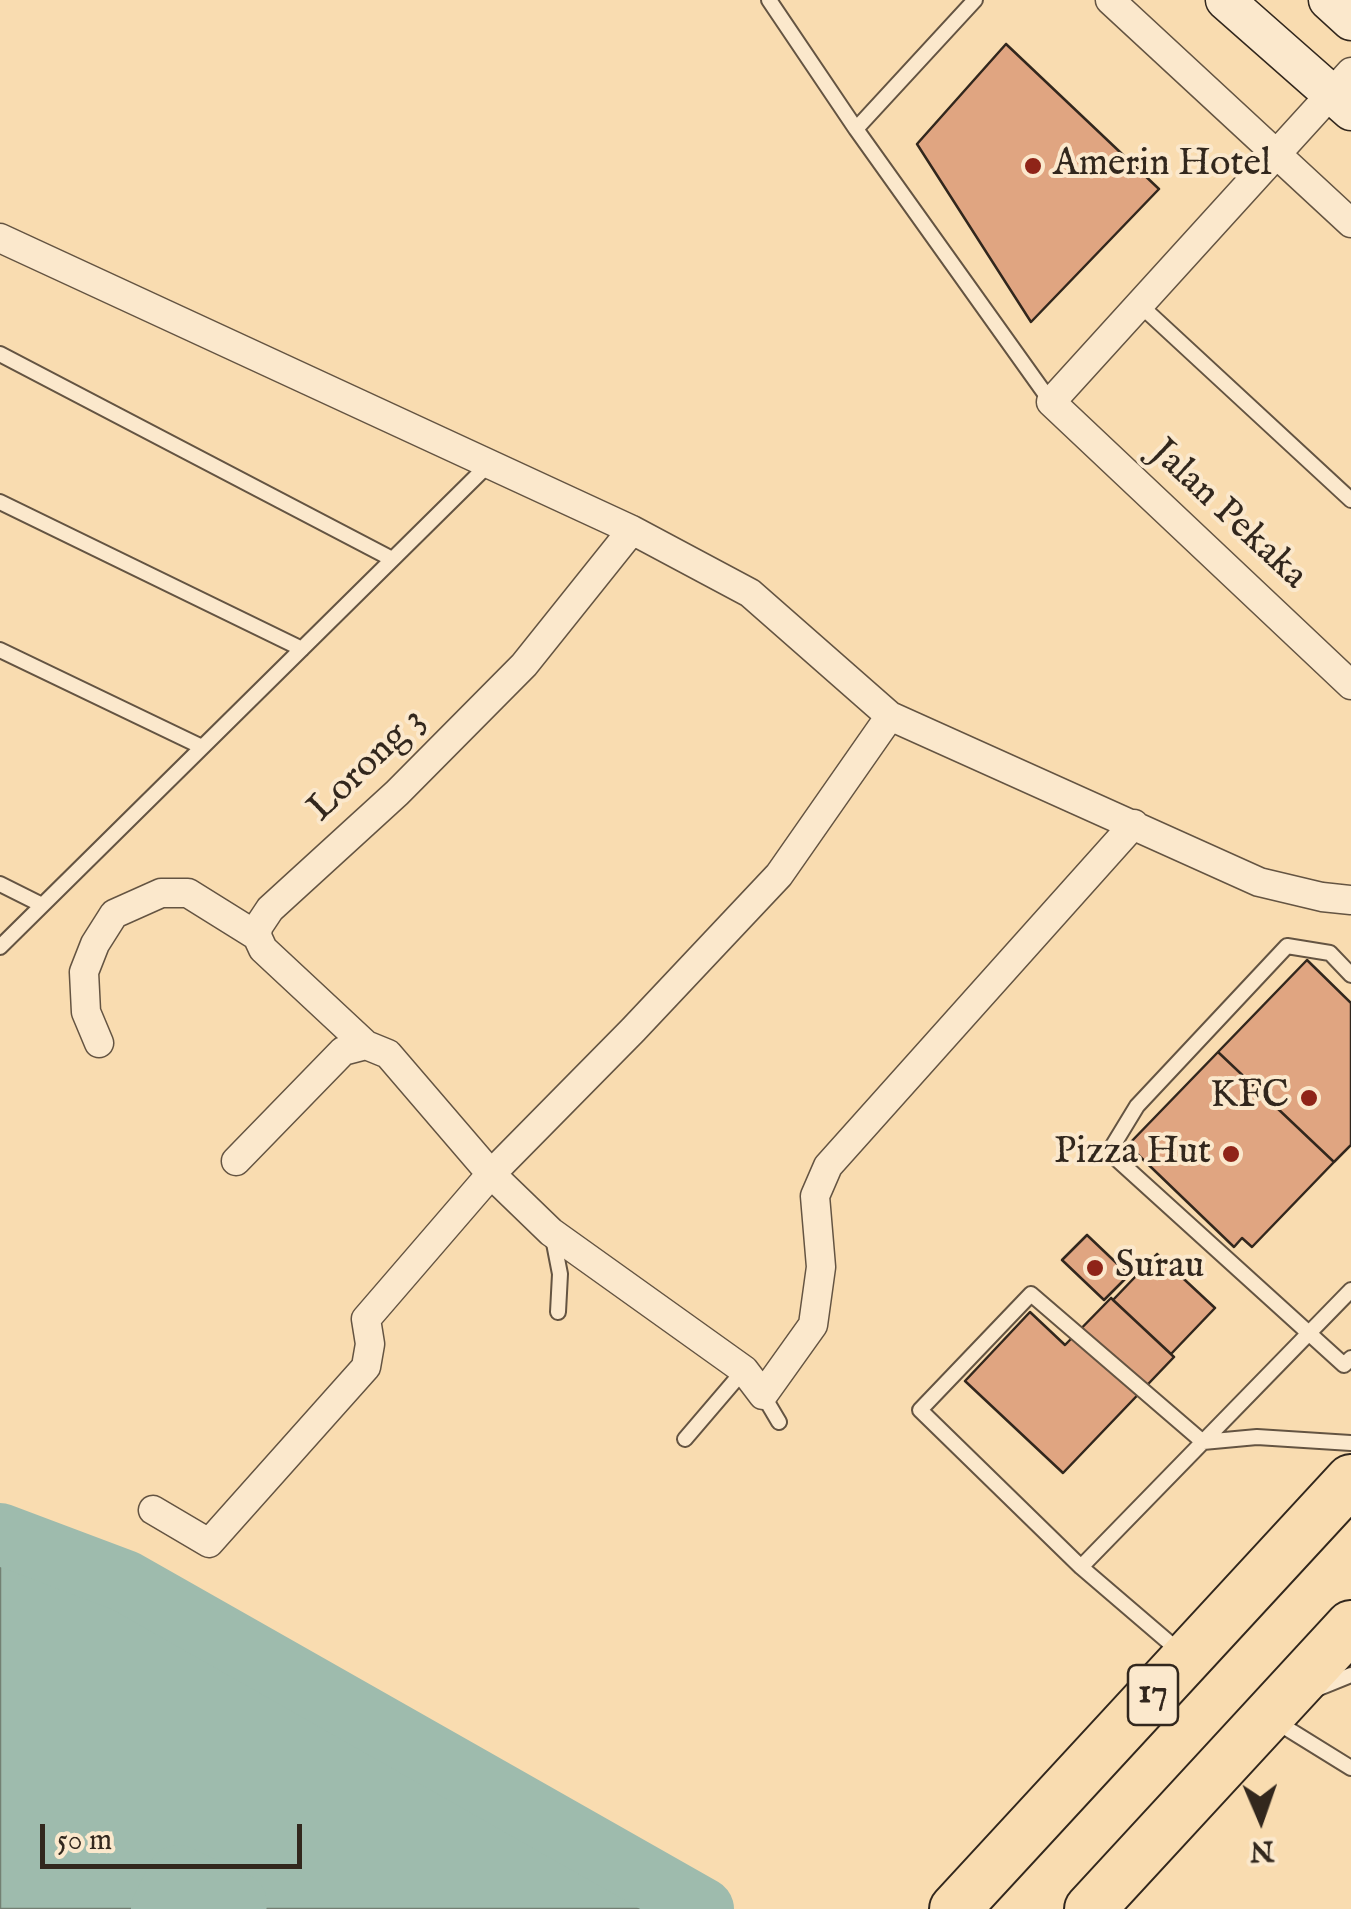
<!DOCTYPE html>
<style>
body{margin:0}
#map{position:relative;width:1351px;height:1909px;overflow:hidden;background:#f9dcb0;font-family:"IM FELL English",serif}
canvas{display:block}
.north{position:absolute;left:1211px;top:1769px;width:100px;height:100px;-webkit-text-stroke:8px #fbe8cc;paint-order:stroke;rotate:178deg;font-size:28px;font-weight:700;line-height:40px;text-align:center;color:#32271d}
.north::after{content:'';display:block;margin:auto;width:35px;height:45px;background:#32271d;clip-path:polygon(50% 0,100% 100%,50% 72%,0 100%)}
.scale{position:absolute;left:40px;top:1824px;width:262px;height:45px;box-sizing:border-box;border:5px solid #32271d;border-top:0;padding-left:12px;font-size:30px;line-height:35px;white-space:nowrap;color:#32271d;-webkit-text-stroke:8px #fbe8cc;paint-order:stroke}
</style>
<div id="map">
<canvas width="1351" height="1909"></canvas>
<div class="north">N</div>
<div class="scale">50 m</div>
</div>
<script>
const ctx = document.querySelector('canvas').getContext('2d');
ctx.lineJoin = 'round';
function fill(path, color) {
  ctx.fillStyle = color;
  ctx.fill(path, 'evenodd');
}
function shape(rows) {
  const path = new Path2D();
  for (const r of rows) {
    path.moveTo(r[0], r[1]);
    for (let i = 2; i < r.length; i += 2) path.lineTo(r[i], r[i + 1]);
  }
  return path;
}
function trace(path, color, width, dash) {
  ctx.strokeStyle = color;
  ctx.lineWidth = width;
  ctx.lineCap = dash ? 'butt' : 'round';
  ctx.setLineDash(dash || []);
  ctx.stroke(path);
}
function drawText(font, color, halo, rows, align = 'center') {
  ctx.font = font + ' "IM FELL English",serif';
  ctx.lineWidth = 8;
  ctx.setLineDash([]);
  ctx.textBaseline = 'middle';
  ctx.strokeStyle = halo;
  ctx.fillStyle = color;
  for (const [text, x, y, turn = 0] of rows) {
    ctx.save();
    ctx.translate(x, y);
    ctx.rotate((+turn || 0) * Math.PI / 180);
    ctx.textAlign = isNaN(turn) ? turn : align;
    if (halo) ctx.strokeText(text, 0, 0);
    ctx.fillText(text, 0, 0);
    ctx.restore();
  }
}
const water = shape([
 [0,1534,125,1581,703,1909,233,1909,235,1903,179,1876,162,1909,0,1909,0,1534]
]);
const river = shape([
 [0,1534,125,1581,703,1909],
 [162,1909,178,1876,236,1903,233,1909]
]);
const building = shape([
 [1006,44,1159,189,1031,322,917,144,1006,44],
 [1307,960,1351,1003,1351,1145,1334,1162,1218,1052,1307,960],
 [1218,1052,1334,1162,1252,1247,1242,1238,1234,1247,1128,1145,1218,1052],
 [1087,1235,1129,1275,1104,1300,1062,1260,1087,1235],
 [1157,1254,1215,1308,1171,1354,1113,1300,1157,1254],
 [1111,1298,1174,1357,1063,1473,965,1381,1030,1312,1065,1345,1111,1298]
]);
const lane = shape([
 [769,0,856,129],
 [975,0,856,129,1051,402],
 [1139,304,1351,500],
 [0,354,392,559],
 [0,502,302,649],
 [0,650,202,747],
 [0,884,42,905],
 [0,947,489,464],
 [1351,975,1330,953,1287,946,1137,1106,1109,1152,1344,1365,1351,1358],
 [553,1238,560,1274,558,1312],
 [763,1395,779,1422],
 [685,1439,744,1370],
 [1081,1567,1351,1290],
 [1179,1651,1081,1567,920,1410,1031,1294,1203,1442,1257,1437,1351,1443],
 [1319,1688,1351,1675],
 [1275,1721,1351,1768]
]);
const street = shape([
 [1110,0,1351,223],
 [1351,72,1051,402,1351,685],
 [0,238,632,530,750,593,890,716,1259,882,1322,897,1351,900],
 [99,1043,86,1012,84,972,95,944,114,914,161,893,188,893,257,936],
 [366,1045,263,949,257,936,258,927,270,909,397,793,524,665,632,530],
 [236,1161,343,1051,366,1045,388,1054,491,1174,551,1232,744,1370,763,1395,813,1325,821,1267,815,1196,828,1166,1134,824],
 [153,1510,209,1543,366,1367,370,1344,366,1319,491,1174,633,1030,779,875,890,716]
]);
const secondary = shape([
 [1225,0,1351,111],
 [1328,0,1351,21]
]);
const highway = shape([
 [955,1909,1351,1480],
 [1090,1909,1351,1626]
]);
const markers = [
 [1033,166,10,"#8f2418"],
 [1309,1098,10,"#8f2418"],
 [1231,1154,10,"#8f2418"],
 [1095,1268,10,"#8f2418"]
];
const shields = [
 [1153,1695,50]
];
const shieldNames = [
 ["17",1153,1695]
];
const poiNames = [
 ["Amerin Hotel",1053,166],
 ["KFC",1289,1098,"right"],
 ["Pizza Hut",1211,1154,"right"],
 ["Surau",1115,1268]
];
const streetNames = [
 ["Jalan Pekaka",1227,516,43],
 ["Lorong 3",368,766,-44]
];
fill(water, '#9ebbad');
trace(water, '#738073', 2.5);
trace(river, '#9ebbad', 62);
fill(building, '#e0a581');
trace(building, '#32271d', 2.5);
trace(lane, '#645442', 18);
trace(street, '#645442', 31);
trace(secondary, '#32271d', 41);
trace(highway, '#32271d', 54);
trace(lane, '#fbe8cc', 14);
trace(street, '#fbe8cc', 28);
trace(secondary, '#fbe8cc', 38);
trace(highway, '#f9dcb0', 50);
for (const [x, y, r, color] of markers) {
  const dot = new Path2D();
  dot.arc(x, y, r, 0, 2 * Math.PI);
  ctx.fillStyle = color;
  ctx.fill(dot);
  trace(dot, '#fbe8cc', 4);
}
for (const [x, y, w] of shields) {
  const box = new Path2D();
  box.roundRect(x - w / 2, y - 30, w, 60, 8);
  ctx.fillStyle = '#fbe8cc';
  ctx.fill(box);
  trace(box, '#32271d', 2.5);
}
drawText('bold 35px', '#32271d', null, shieldNames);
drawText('38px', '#32271d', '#fbe8cc', poiNames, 'left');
drawText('38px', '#32271d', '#fbe8cc', streetNames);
</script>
